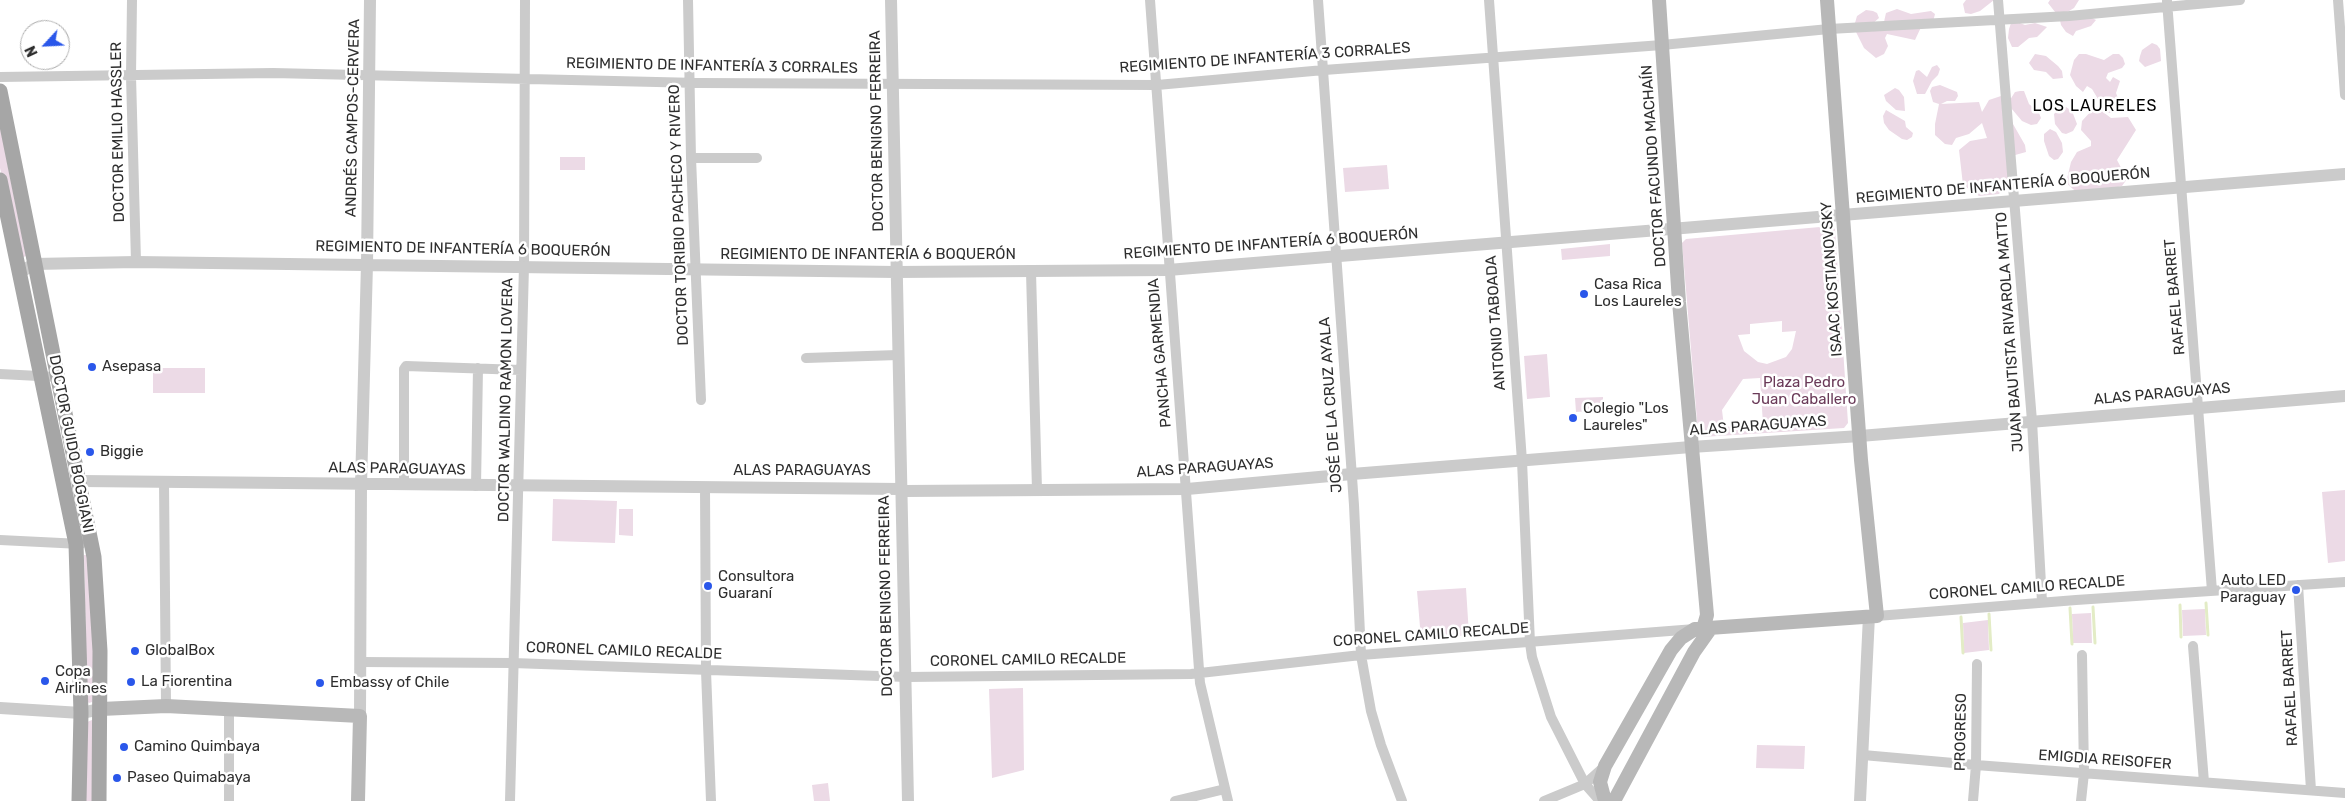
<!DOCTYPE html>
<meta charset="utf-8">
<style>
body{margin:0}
#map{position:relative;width:2345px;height:801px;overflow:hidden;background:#fff;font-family:Rubik,sans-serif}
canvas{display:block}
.north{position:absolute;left:20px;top:20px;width:50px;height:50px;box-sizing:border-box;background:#fff;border:1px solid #ababab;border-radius:50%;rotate:245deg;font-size:14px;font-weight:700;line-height:20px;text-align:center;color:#2e2e2e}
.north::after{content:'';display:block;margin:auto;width:18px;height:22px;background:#2a57ea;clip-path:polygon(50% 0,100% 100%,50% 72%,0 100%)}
</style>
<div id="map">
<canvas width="2345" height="801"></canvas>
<div class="north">N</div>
</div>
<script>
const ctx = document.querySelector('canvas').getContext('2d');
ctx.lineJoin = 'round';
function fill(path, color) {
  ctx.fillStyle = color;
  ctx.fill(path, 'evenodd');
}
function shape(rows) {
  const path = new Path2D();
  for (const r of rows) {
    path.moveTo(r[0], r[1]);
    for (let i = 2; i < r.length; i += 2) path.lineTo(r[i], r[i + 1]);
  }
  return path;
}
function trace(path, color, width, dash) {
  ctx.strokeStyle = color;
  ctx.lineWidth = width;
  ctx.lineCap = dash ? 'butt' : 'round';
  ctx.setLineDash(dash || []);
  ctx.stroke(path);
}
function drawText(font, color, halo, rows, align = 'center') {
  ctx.font = font + ' Rubik,sans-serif';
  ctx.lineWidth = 5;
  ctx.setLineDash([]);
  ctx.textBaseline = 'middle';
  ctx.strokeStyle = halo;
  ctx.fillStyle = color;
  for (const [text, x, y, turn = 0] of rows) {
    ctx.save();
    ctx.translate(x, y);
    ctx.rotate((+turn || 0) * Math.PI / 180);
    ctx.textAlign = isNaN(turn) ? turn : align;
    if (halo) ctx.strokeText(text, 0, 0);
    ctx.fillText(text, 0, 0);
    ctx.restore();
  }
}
const green = shape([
 [1966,0,1994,0,1980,11,1971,14,1965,13,1963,4],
 [2050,0,2079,0,2074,8,2059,17,2048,3],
 [1897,9,1911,14,1931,11,1935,14,1933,22,1923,23,1915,40,1887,34,1885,38,1888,46,1884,54,1876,58,1864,48,1856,32,1855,23,1857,16,1866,10,1873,11,1877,13,1879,18,1871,25,1883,26,1886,13],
 [2088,16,2096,20,2091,26,2076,31,2073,36,2066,32,2061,25,2060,20],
 [2017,22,2025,25,2035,23,2047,27,2037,37,2029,38,2018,47,2012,47,2008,38,2009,29,2011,23],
 [2152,43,2157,45,2160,49,2161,61,2145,67,2139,61,2140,56,2142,50],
 [2035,54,2046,56,2058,66,2062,71,2063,78,2053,79,2046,72,2034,70,2029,63],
 [2079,54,2086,54,2104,60,2113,54,2119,54,2123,58,2125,64,2122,68,2108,73,2106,78,2110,82,2113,77,2120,81,2116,93,2122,108,2116,113,2109,113,2104,109,2092,89,2087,86,2083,92,2076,86,2070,75,2074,60],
 [1937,65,1940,69,1938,75,1932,81,1925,94,1917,94,1913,81,1916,71,1919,70,1927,77,1932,67],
 [1940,85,1957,92,1958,96,1955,101,1947,101,1941,104,1979,102,1982,112,1989,100,2001,96,2008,103,2015,92,2020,91,2024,91,2029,104,2039,113,2041,118,2037,124,2031,125,2022,121,2011,108,2009,117,2025,145,2026,152,2008,157,2008,183,1999,194,1979,196,1963,185,1959,150,1970,141,1987,138,1982,123,1969,134,1956,138,1952,145,1945,144,1935,135,1935,124,1939,104,1933,102,1930,91,1932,87],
 [1895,88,1899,90,1904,97,1905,111,1896,110,1886,101,1884,95],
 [2061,107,2066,107,2072,111,2077,124,2073,131,2066,134,2062,133,2055,124,2054,114],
 [2093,109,2099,109,2111,118,2128,117,2136,130,2117,160,2127,179,2122,186,2080,195,2066,183,2071,162,2077,152,2091,146,2091,141,2081,130,2082,121],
 [1886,110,1905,121,1906,127,1913,133,1912,137,1907,140,1902,139,1889,130,1884,123,1883,116],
 [0,126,26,256,21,258,19,256,0,168],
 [2050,129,2056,132,2062,143,2063,152,2058,159,2054,160,2049,156,2044,141,2044,134],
 [560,157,585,157,585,170,560,170],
 [1387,165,1389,189,1345,192,1343,168],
 [1831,226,1835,229,1848,423,1844,428,1702,437,1698,432,1682,243,1686,239],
 [1782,321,1782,332,1796,331,1792,349,1786,357,1767,364,1758,362,1744,351,1738,335,1750,334,1750,324],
 [1760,378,1763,424,1724,427,1722,410,1743,379],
 [1610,244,1610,256,1562,260,1561,249],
 [1547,354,1550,397,1527,399,1524,356],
 [153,368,205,368,205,393,153,393],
 [1603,397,1603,410,1576,412,1575,398],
 [2345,490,2345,561,2328,563,2322,492],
 [553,499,617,501,615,543,552,541],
 [619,509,633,509,633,536,619,535],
 [84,555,87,555,94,631,92,702,89,703,87,701],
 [1466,588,1469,635,1421,639,1417,591],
 [2205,609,2206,635,2183,636,2182,610],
 [2091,613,2092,643,2073,643,2072,614],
 [1988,620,1989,650,1964,653,1963,623],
 [1023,688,1024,770,992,778,989,689],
 [92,720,93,801,85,801,87,722],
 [1757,745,1805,746,1804,769,1756,768],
 [828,783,830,801,814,801,812,785]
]);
const stream = shape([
 [2206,603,2208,635],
 [2180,605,2181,637],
 [2093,607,2095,643],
 [2070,608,2072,644],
 [1989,614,1991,650],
 [1961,617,1963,653]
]);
const minor = shape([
 [132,0,131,76,136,262],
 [688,0,691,158,701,400],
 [1150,0,1200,683,1228,801],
 [1318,0,1354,505,1361,655,1371,711,1381,745,1402,801],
 [1489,0,1522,461,1530,643,1532,657,1551,717,1585,784,1600,801],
 [1998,0,2032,421,2042,602],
 [2338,0,2345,95],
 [2167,1,2212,591],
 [0,77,273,73,699,83,1157,85,1324,70,1662,45,1829,29,2069,16,2240,0],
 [691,158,757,158],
 [1031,272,1037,490],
 [806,358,898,355],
 [0,374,58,377],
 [164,482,166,706],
 [404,485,404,369,406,366,521,370],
 [476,486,478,368],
 [705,487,706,671,711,801],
 [0,540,81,544],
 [2298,585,2311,790],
 [1877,616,2076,600,2345,582],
 [2193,646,2204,782],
 [361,662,513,663,907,677,1191,674,1361,655,1695,629],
 [229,709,229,801],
 [1863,755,1976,765,2345,793],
 [510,801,524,266,525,0],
 [1175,801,1225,789],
 [1544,801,1585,784,1604,767],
 [1973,801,1976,765,1977,664],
 [2081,801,2084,773,2082,655]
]);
const tertiary = shape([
 [891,0,908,801],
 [19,273,34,264,136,262,896,272,1168,270,2345,174],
 [81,481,900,489,905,491,1187,489,1352,474,1691,447,1860,436,2345,396],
 [0,708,81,713,101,709],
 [360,716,361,485,367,264,370,0],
 [1860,801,1869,616]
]);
const secondary = shape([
 [1659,0,1679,302,1707,615,1703,629],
 [101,709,166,706,360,716,358,801],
 [1605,801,1600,782,1605,766,1671,650,1681,638,1695,629,1877,616,1861,460,1827,0],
 [1614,801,1694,652,1711,628]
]);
const primary = shape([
 [0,91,94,557,100,651,99,801],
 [0,180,76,544,81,713,79,801]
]);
const markers = [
 [1584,294,5,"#2a57ea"],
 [92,367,5,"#2a57ea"],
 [1573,418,5,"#2a57ea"],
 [90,452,5,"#2a57ea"],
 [708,586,5,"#2a57ea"],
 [2296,590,5,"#2a57ea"],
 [135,651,5,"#2a57ea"],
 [45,681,5,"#2a57ea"],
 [131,682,5,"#2a57ea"],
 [320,683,5,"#2a57ea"],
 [124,747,5,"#2a57ea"],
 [117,778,5,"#2a57ea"]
];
const streetNames = [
 ["REGIMIENTO DE INFANTERÍA 3 CORRALES",1265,58,-4],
 ["REGIMIENTO DE INFANTERÍA 3 CORRALES",712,66,1],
 ["ANDRÉS CAMPOS-CERVERA",353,118,-89],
 ["DOCTOR BENIGNO FERREIRA",877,131,-91],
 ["DOCTOR EMILIO HASSLER",118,132,-91],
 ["DOCTOR FACUNDO MACHAÍN",1654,166,-94],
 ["REGIMIENTO DE INFANTERÍA 6 BOQUERÓN",2003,186,-5],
 ["DOCTOR TORIBIO PACHECO Y RIVERO",679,215,-92],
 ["REGIMIENTO DE INFANTERÍA 6 BOQUERÓN",1271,244,-4],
 ["REGIMIENTO DE INFANTERÍA 6 BOQUERÓN",463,249,1],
 ["REGIMIENTO DE INFANTERÍA 6 BOQUERÓN",868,255],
 ["ISAAC KOSTIANOVSKY",1832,279,-94],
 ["RAFAEL BARRET",2175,297,-95],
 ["ANTONIO TABOADA",1496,323,-94],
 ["JUAN BAUTISTA RIVAROLA MATTO",2010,332,-94],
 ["PANCHA GARMENDIA",1160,353,-95],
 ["ALAS PARAGUAYAS",2162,394,-5],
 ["DOCTOR WALDINO RAMON LOVERA",506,400,-89],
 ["JOSÉ DE LA CRUZ AYALA",1331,405,-94],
 ["ALAS PARAGUAYAS",1758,426,-4],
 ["DOCTOR GUIDO BOGGIANI",71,444,79],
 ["ALAS PARAGUAYAS",1205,468,-4],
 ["ALAS PARAGUAYAS",397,469,1],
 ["ALAS PARAGUAYAS",802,471],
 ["CORONEL CAMILO RECALDE",2027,588,-4],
 ["DOCTOR BENIGNO FERREIRA",886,596,-91],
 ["CORONEL CAMILO RECALDE",1431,635,-4],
 ["CORONEL CAMILO RECALDE",624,651,2],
 ["CORONEL CAMILO RECALDE",1028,660,-1],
 ["RAFAEL BARRET",2290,688,-93],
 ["PROGRESO",1961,732,-89],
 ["EMIGDIA REISOFER",2105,760,4]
];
const poiNames = [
 ["Casa Rica",1594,285],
 ["Los Laureles",1594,302],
 ["Asepasa",102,367],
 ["Colegio \"Los",1583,409],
 ["Laureles\"",1583,426],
 ["Biggie",100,452],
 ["Consultora",718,577],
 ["Guaraní",718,594],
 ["Auto LED",2286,581,"right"],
 ["Paraguay",2286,598,"right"],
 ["GlobalBox",145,651],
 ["Copa",55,672],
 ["Airlines",55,689],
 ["La Fiorentina",141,682],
 ["Embassy of Chile",330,683],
 ["Camino Quimbaya",134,747],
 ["Paseo Quimabaya",127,778]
];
const parkNames = [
 ["Plaza Pedro",1804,383],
 ["Juan Caballero",1804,400]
];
const neighbourhoodNames = [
 ["LOS LAURELES",2095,106]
];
fill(green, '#ecdae6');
trace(stream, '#e3ecc6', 3);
trace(minor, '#cbcbcb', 10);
trace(tertiary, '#cbcbcb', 12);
trace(secondary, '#b8b8b8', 14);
trace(primary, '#a6a6a6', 15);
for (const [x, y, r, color] of markers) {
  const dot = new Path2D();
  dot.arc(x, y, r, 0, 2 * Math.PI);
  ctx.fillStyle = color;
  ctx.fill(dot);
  trace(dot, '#fff', 2);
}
drawText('15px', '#2e2e2e', '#fff', streetNames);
drawText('15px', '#2e2e2e', '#fff', poiNames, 'left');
drawText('15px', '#6a3a58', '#fff', parkNames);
ctx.letterSpacing = '1px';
drawText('16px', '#000', '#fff', neighbourhoodNames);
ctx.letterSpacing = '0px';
</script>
